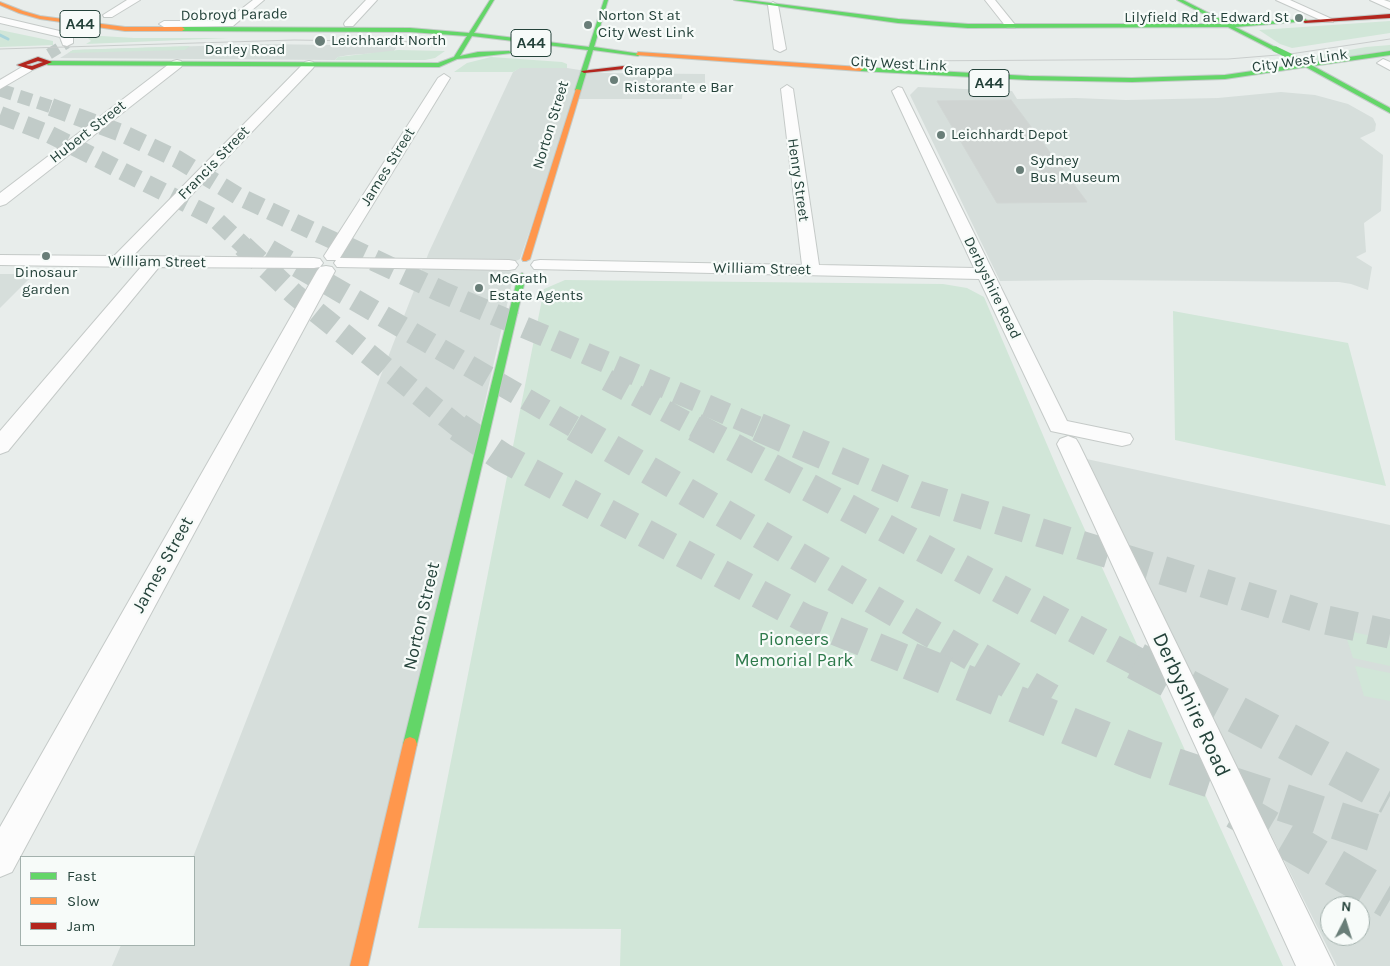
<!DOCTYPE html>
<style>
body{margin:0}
#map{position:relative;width:1390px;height:966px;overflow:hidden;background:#e8edeb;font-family:Karla,sans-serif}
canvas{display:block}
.legend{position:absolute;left:20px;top:856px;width:175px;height:90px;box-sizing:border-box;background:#f7fbf9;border:1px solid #a3b1ad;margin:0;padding:6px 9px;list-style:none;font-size:15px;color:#24423a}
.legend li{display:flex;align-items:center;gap:10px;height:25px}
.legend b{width:25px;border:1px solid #a3b1ad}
.north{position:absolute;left:1320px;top:896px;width:50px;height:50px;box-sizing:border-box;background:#f7fbf9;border:1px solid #a3b1ad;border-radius:50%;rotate:5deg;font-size:14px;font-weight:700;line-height:20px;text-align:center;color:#24423a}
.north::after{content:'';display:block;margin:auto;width:18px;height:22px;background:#697e78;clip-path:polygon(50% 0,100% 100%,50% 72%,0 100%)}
</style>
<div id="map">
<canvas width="1390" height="966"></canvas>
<ul class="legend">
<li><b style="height:6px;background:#63d668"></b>Fast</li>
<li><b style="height:6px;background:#ff974d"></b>Slow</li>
<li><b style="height:6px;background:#b3261e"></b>Jam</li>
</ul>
<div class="north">N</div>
</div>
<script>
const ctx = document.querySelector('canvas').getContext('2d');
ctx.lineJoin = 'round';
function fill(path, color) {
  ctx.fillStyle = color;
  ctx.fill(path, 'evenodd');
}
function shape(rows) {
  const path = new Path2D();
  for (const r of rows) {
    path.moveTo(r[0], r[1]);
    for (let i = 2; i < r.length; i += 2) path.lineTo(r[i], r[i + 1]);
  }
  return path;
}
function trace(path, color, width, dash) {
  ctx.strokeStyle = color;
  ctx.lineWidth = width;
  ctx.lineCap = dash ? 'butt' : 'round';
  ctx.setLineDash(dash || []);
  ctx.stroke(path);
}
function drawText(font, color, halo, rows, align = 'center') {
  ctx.font = font + ' Karla,sans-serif';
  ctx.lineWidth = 4.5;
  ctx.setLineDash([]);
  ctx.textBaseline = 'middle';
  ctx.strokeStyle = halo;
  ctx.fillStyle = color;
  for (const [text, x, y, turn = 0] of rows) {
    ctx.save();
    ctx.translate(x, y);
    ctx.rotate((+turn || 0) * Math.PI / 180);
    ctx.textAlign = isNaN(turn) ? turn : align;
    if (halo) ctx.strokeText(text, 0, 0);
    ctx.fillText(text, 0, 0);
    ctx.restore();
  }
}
const built = shape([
 [264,44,395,46,396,48,393,52,349,55,338,57,335,60,60,58,73,50],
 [519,68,567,68,599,73,705,74,705,83,683,83,682,99,575,99,520,259,510,264,507,269,514,274,357,966,112,966,121,945,194,945,193,857,429,252,513,72],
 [918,87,1012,91,1017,99,1076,98,1126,100,1218,98,1281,92,1315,95,1348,104,1373,118,1376,124,1375,131,1360,138,1383,155,1381,211,1364,223,1366,252,1356,257,1372,267,1368,290,1351,284,1339,282,1096,280,1000,281,910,95],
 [0,274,34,274,0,308],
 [1082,458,1390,525,1390,966,1337,966],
 [1330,906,1360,906,1360,936,1330,936]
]);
const green = shape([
 [1390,21,1390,33,1292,48,1280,44,1259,30],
 [0,30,53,41,53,45,0,47],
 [85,35,134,38,229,38,86,44,91,41],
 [1390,45,1390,50,1320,61,1309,57,1366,47],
 [190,46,185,50,68,53,73,50],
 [398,50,445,51,435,58,425,60,335,60,338,57],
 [491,57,562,62,567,64,567,68,520,68,513,72,454,72,467,63],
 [565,280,943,284,967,288,984,297,1060,475,1283,966,620,966,621,929,418,928,544,289],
 [1173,311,1348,343,1386,486,1175,440],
 [1344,630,1390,640,1390,666,1353,658],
 [1355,666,1390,673,1390,701,1364,696]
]);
const stream = shape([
 [0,35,8,39]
]);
const building = shape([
 [1011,100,1087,202,997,203,937,101,1011,100]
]);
const streetTunnel = shape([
 [49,54,67,43]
]);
const highwayTunnelFar4 = shape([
 [0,90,55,108]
]);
const highwayTunnelFar3 = shape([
 [51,107,124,134,177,159,238,196,347,247],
 [0,115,47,133,213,217,245,247]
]);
const highwayTunnelFar2 = shape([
 [243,246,294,294,460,428],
 [344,246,442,292,760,428],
 [269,250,576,428],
 [607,380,697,428]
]);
const highwayTunnelFar1 = shape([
 [458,427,502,457,806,619,913,662],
 [574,427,981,662],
 [695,427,1138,662],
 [758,427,918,495,1317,618,1390,634]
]);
const highwayTunnel = shape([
 [910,661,1148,758,1390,838],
 [978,661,1049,702],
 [1136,661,1390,796],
 [1236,810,1390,900]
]);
const street = shape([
 [127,0,140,0,112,17,104,17,103,15,127,0],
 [253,0,264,0,233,26,164,27,159,24,164,21,226,21,253,0],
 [366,0,377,0,353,26,345,26,344,24,345,22,366,0],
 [985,0,995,0,1016,26,1015,28,1007,28,985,0],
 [1276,0,1290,0,1334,20,1333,22,1325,22,1276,0],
 [1370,0,1384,0,1390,2,1390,9,1370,0],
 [773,2,778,5,786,49,780,52,774,49,768,5,773,2],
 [0,17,68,33,73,37,73,43,67,46,63,45,60,37,0,23,0,17],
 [1383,59,1390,62,1390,70,1377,63,1383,59],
 [177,60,181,61,183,64,181,67,6,204,0,206,0,193,173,61,177,60],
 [309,61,313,62,315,65,313,68,133,256,314,258,320,259,323,263,320,267,314,268,159,267,8,451,0,454,0,431,141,267,0,265,0,255,114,256,305,62,309,61],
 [27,64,33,68,31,71,0,89,0,80,27,64],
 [444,74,450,78,340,258,509,260,515,261,518,265,515,269,509,270,337,267,334,263,336,260,327,260,324,256,438,78,444,74],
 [787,85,793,89,819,265,974,268,892,91,898,87,902,88,1067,421,1130,434,1133,439,1130,444,1122,446,1051,431,979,279,534,269,531,265,534,261,540,260,802,265,781,89,787,85],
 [326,266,332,267,335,271,12,872,0,877,0,827,317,271,320,267,326,266],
 [1068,436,1076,439,1079,444,1334,966,1296,966,1057,444,1060,439,1068,436]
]);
const fast = shape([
 [490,0,494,0,474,33,589,47,604,0,608,0,594,47,641,54,638,56,593,50,581,90,578,92,575,90,588,50,472,36,460,56,478,52,509,51,512,53,457,59,439,67,48,65,45,63,48,61,438,63,454,57,467,36,410,32,182,31,179,29,182,27,410,28,469,33,490,0],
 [734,0,747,0,898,19,968,24,1223,24,1177,0,1183,0,1230,24,1305,19,1308,21,1235,27,1277,48,1275,51,1228,27,968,28,898,23,734,0],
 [1390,51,1390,55,1313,66,1390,108,1390,113,1306,67,1225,79,1132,82,1029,80,860,71,857,69,860,67,1029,76,1132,78,1225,75,1301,64,1295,60,1298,58,1308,63,1390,51],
 [522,273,526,276,417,744,415,749,410,751,405,749,403,744,518,276,522,273]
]);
const slow = shape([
 [0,2,23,11,40,16,125,27,182,27,185,29,182,31,125,31,40,19,19,13,0,5,0,2],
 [638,52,860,67,863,69,860,71,636,55,638,52],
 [576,89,581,90,530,259,526,261,523,261,522,259,576,89],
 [410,737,415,739,417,744,368,966,350,966,403,744,405,739,410,737]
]);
const jam = shape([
 [1390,14,1390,18,1305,23,1302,21,1390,14],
 [38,57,52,62,32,70,17,65,38,57],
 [38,61,43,62,32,66,26,65,38,61],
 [632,65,634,68,584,73,581,71,632,65]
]);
const tram = shape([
 [0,49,294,40,427,42],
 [904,61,1228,59,1290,54,1390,39]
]);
const fastBridge = shape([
 [1275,49,1298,60]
]);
const markers = [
 [1299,18,5,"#697e78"],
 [588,25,5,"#697e78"],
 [320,41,6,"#697e78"],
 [614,80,5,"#697e78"],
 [941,135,5,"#697e78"],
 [1020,170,5,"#697e78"],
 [46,256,5,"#697e78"],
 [479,288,5,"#697e78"]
];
const farStreetnames = [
 ["Dobroyd Parade",234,15,-1],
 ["Darley Road",245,50],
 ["City West Link",1300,61,-8],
 ["City West Link",899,64,3],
 ["Norton Street",551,125,-73],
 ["Hubert Street",88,132,-38],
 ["Francis Street",214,163,-46],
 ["James Street",388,167,-58],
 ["Henry Street",798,180,82],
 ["William Street",157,262,1],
 ["William Street",762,269,1],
 ["Derbyshire Road",992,288,64]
];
const farPoinames = [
 ["Norton St at",598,16],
 ["City West Link",598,33],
 ["Lilyfield Rd at Edward St",1289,18,"right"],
 ["Leichhardt North",331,41],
 ["Grappa",624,71],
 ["Ristorante e Bar",624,88],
 ["Leichhardt Depot",951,135],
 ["Sydney",1030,161],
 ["Bus Museum",1030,178],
 ["Dinosaur",46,273,"center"],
 ["garden",46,290,"center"],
 ["McGrath",489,279],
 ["Estate Agents",489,296]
];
const shields = [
 [80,24,40],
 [531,43,40],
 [989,83,40]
];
const shieldNames = [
 ["A44",80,24],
 ["A44",531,43],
 ["A44",989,83]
];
const streetNames = [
 ["James Street",163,565,-61],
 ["Norton Street",422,616,-77]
];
const parkNames = [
 ["Pioneers",794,640],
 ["Memorial Park",794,661]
];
const nearStreetnames = [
 ["Derbyshire Road",1191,705,65]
];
fill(built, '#d6dedb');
fill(green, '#d1e6d8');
trace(stream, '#a9d4db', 3);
fill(building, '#cfd4d2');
trace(building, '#d1d6d4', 1);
trace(streetTunnel, '#c1cbc8', 11, [11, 5.5]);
trace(highwayTunnelFar4, '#c1cbc8', 13, [13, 7]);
trace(highwayTunnelFar3, '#c1cbc8', 18, [18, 9]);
trace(highwayTunnelFar2, '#c1cbc8', 22, [22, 11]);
trace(highwayTunnelFar1, '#c1cbc8', 29, [29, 14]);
trace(highwayTunnel, '#c1cbc8', 38, [38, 19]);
trace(street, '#c5cac8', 2);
trace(fast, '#c3cbc8', 2);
trace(slow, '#c3cbc8', 2);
trace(jam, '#c3cbc8', 2);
fill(street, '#fcfcfc');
fill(fast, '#63d668');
fill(slow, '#ff974d');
fill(jam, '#b3261e');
trace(tram, '#c9cdcc', 1);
trace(fastBridge, '#c3cbc8', 6, []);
trace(fastBridge, '#63d668', 5.5);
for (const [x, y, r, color] of markers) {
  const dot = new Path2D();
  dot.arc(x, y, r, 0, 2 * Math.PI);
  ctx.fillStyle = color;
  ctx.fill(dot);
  trace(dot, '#f7fbf9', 2);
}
drawText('15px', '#24423a', '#f7fbf9', farStreetnames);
drawText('15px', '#24423a', '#f7fbf9', farPoinames, 'left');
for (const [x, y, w] of shields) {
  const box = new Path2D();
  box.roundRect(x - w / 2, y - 13.5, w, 27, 4);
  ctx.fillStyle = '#f7fbf9';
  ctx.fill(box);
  trace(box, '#24423a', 1);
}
drawText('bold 16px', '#24423a', null, shieldNames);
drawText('18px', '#24423a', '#f7fbf9', streetNames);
drawText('18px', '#2d7a4b', '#f7fbf9', parkNames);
drawText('21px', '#24423a', '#f7fbf9', nearStreetnames);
</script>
